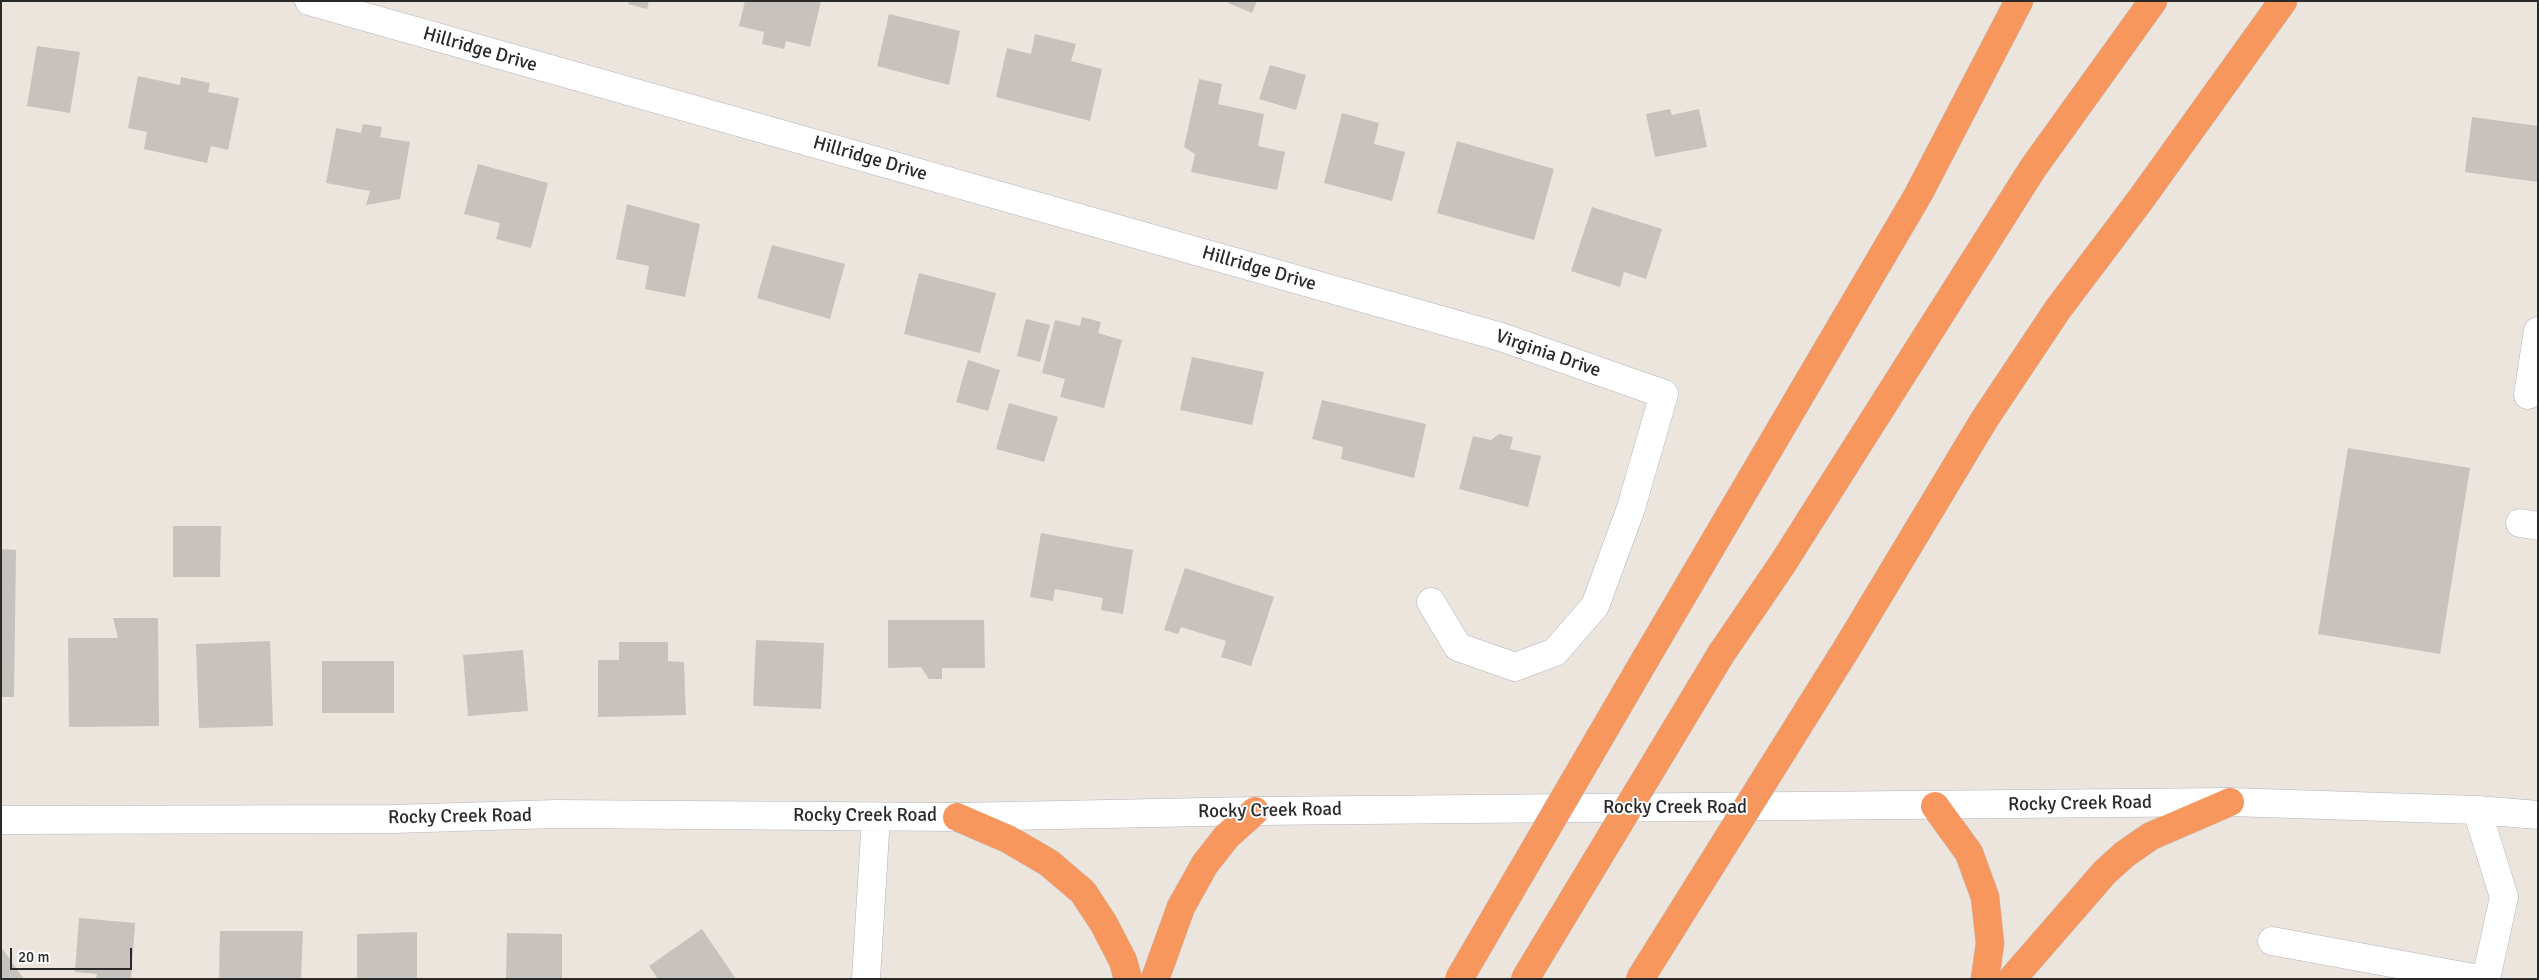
<!DOCTYPE html>
<style>
body{margin:0}
#map{position:relative;width:2539px;height:980px;overflow:hidden;background:#ece5dd;font-family:Signika,sans-serif}
canvas{display:block}
.frame{position:absolute;inset:0;border:2px solid #2a2a2a;pointer-events:none}
.scale{position:absolute;left:10px;top:948px;width:122px;height:22px;box-sizing:border-box;border:2px solid #2a2a2a;border-top:0;padding-left:6px;font-size:15px;line-height:18px;white-space:nowrap;color:#2a2a2a;-webkit-text-stroke:4px #fff;paint-order:stroke}
</style>
<div id="map">
<canvas width="2539" height="980"></canvas>
<div class="frame"></div>
<div class="scale">20 m</div>
</div>
<script>
const ctx = document.querySelector('canvas').getContext('2d');
ctx.lineJoin = 'round';
function fill(path, color) {
  ctx.fillStyle = color;
  ctx.fill(path, 'evenodd');
}
function shape(rows) {
  const path = new Path2D();
  for (const r of rows) {
    path.moveTo(r[0], r[1]);
    for (let i = 2; i < r.length; i += 2) path.lineTo(r[i], r[i + 1]);
  }
  return path;
}
function trace(path, color, width, dash) {
  ctx.strokeStyle = color;
  ctx.lineWidth = width;
  ctx.lineCap = dash ? 'butt' : 'round';
  ctx.setLineDash(dash || []);
  ctx.stroke(path);
}
function drawText(font, color, halo, rows, align = 'center') {
  ctx.font = font + ' Signika,sans-serif';
  ctx.lineWidth = 4;
  ctx.setLineDash([]);
  ctx.textBaseline = 'middle';
  ctx.strokeStyle = halo;
  ctx.fillStyle = color;
  for (const [text, x, y, turn = 0] of rows) {
    ctx.save();
    ctx.translate(x, y);
    ctx.rotate((+turn || 0) * Math.PI / 180);
    ctx.textAlign = isNaN(turn) ? turn : align;
    if (halo) ctx.strokeText(text, 0, 0);
    ctx.fillText(text, 0, 0);
    ctx.restore();
  }
}
const building = shape([
 [629,1,649,1,647,9,628,4],
 [745,1,821,1,810,47,786,41,784,49,762,44,764,32,739,26],
 [1229,1,1257,1,1252,13,1228,3],
 [889,14,960,31,949,85,877,66],
 [1035,34,1076,44,1071,61,1102,69,1090,121,996,97,1007,48,1031,54],
 [37,46,80,52,70,113,27,106],
 [1270,65,1306,75,1296,110,1259,99],
 [138,76,180,85,181,77,210,83,208,92,239,98,228,150,211,146,207,163,144,149,147,132,128,128],
 [1199,79,1222,84,1218,104,1264,114,1258,146,1285,152,1277,190,1191,172,1195,154,1184,147],
 [1670,109,1672,115,1699,109,1707,147,1655,157,1646,114],
 [1342,113,1379,123,1374,144,1405,152,1392,201,1324,183],
 [2472,117,2538,126,2538,182,2465,172],
 [363,124,382,127,380,137,410,142,400,199,366,205,370,191,326,183,336,128,361,133],
 [1457,141,1554,169,1534,240,1437,213],
 [478,164,548,183,531,248,496,239,500,223,464,214],
 [627,204,700,224,685,297,645,289,649,266,616,259],
 [1592,207,1662,229,1646,279,1624,272,1620,287,1571,271],
 [772,245,845,264,830,319,757,298],
 [919,273,996,293,980,353,904,334],
 [1082,317,1101,322,1098,333,1122,340,1104,408,1060,397,1065,379,1042,373,1055,320,1080,326],
 [1026,319,1050,325,1040,362,1017,356],
 [1192,357,1264,372,1252,425,1180,410],
 [968,360,1000,370,988,411,956,402],
 [1322,400,1426,424,1414,478,1341,459,1343,447,1312,439],
 [1009,403,1058,417,1044,462,996,449],
 [1499,434,1513,437,1510,449,1541,456,1528,507,1459,489,1473,436,1491,440],
 [2348,448,2470,468,2440,654,2318,634],
 [173,526,221,526,220,577,173,577],
 [1041,533,1133,550,1123,614,1101,610,1103,598,1055,589,1053,601,1030,597],
 [1,549,16,550,14,697,1,697],
 [1185,568,1274,597,1251,666,1221,657,1226,641,1181,627,1178,634,1164,630],
 [113,618,158,618,159,726,69,727,68,638,118,638],
 [888,620,984,620,985,668,942,668,942,679,929,679,921,667,888,668],
 [756,640,824,643,821,709,753,706],
 [270,641,273,726,199,728,196,644],
 [619,642,668,642,668,661,684,662,686,715,598,717,598,660,619,660],
 [523,650,528,711,468,716,463,655],
 [322,661,394,661,394,713,322,713],
 [79,918,135,923,131,979,96,979,97,974,75,972],
 [702,929,736,979,658,979,649,966],
 [220,931,303,931,301,979,219,979],
 [417,932,417,979,357,979,357,934],
 [507,933,562,934,562,979,506,979],
 [1,947,24,979,1,979]
]);
const minor = shape([
 [309,1,1501,337,1664,394,1631,508,1595,606,1555,652,1515,667,1458,647,1431,602],
 [2528,395,2538,331],
 [2520,523,2538,526],
 [2477,810,2504,897,2486,979],
 [1,820,393,819,556,814,957,817,1255,811,2230,802,2477,810,2538,815],
 [2272,941,2479,979],
 [866,979,876,817]
]);
const highway = shape([
 [1847,648,1984,420,2058,309,2141,199,2283,1],
 [1721,654,1783,563,2033,168,2153,1],
 [1646,658,1918,195,2019,1],
 [1935,806,1969,853,1985,897,1990,943,1985,979],
 [957,817,1008,839,1049,863,1083,892,1104,924,1123,961,1128,979],
 [1155,979,1181,907,1205,864,1227,836,1255,811],
 [2012,979,2105,872,2125,854,2151,836,2230,802]
]);
const highwayBridge = shape([
 [1459,979,1646,658],
 [1525,979,1721,654],
 [1640,979,1847,648]
]);
const streetNames = [
 ["Hillridge Drive",480,50,16],
 ["Hillridge Drive",870,159,16],
 ["Hillridge Drive",1259,269,16],
 ["Virginia Drive",1548,354,19],
 ["Rocky Creek Road",2080,804,-1],
 ["Rocky Creek Road",1675,808],
 ["Rocky Creek Road",1270,811,-1],
 ["Rocky Creek Road",865,816],
 ["Rocky Creek Road",460,817,-1]
];
fill(building, '#c7c2bd');
trace(minor, '#b0b4be', 29);
trace(highway, '#c3c3c3', 29);
trace(minor, '#fff', 28);
trace(highway, '#f7975d', 28);
trace(highwayBridge, '#c3c3c3', 29, []);
trace(highwayBridge, '#f7975d', 28);
drawText('19px', '#2a2a2a', '#fff', streetNames);
</script>
